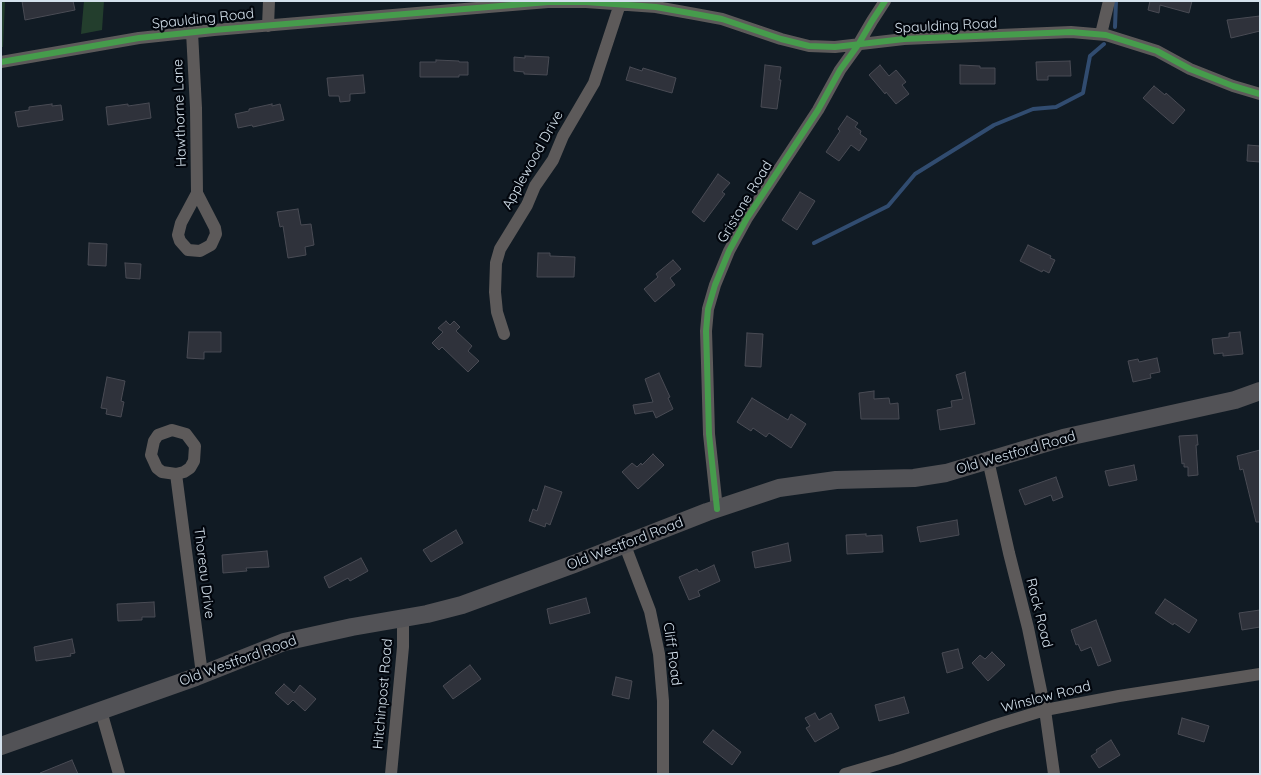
<!DOCTYPE html>
<style>
body{margin:0}
#map{position:relative;width:1261px;height:775px;overflow:hidden;background:#111b24;font-family:Quicksand,sans-serif}
canvas{display:block}
.frame{position:absolute;inset:0;border:2px solid #d4e1ec;pointer-events:none}
</style>
<div id="map">
<canvas width="1261" height="775"></canvas>
<div class="frame"></div>
</div>
<script>
const ctx = document.querySelector('canvas').getContext('2d');
ctx.lineJoin = 'round';
function fill(path, color) {
  ctx.fillStyle = color;
  ctx.fill(path, 'evenodd');
}
function shape(rows) {
  const path = new Path2D();
  for (const r of rows) {
    path.moveTo(r[0], r[1]);
    for (let i = 2; i < r.length; i += 2) path.lineTo(r[i], r[i + 1]);
  }
  return path;
}
function trace(path, color, width, dash) {
  ctx.strokeStyle = color;
  ctx.lineWidth = width;
  ctx.lineCap = dash ? 'butt' : 'round';
  ctx.setLineDash(dash || []);
  ctx.stroke(path);
}
function drawText(font, color, halo, rows, align = 'center') {
  ctx.font = font + ' Quicksand,sans-serif';
  ctx.lineWidth = 4.5;
  ctx.setLineDash([]);
  ctx.textBaseline = 'middle';
  ctx.strokeStyle = halo;
  ctx.fillStyle = color;
  for (const [text, x, y, turn = 0] of rows) {
    ctx.save();
    ctx.translate(x, y);
    ctx.rotate((+turn || 0) * Math.PI / 180);
    ctx.textAlign = isNaN(turn) ? turn : align;
    if (halo) ctx.strokeText(text, 0, 0);
    ctx.fillText(text, 0, 0);
    ctx.restore();
  }
}
const green = shape([
 [1,1,5,1,3,47,1,47],
 [84,1,104,1,102,30,81,34]
]);
const stream = shape([
 [1115,27,1116,1],
 [814,243,888,206,915,174,994,125,1033,109,1056,107,1083,93,1090,56,1104,44]
]);
const building = shape([
 [22,1,73,1,75,10,25,20,22,1],
 [1150,1,1192,1,1189,13,1160,5,1159,13,1148,10,1150,1],
 [1260,16,1260,31,1231,38,1227,20,1260,16],
 [525,56,549,57,547,75,524,74,524,72,514,71,514,57,525,58,525,56],
 [436,60,459,61,459,62,468,62,468,75,459,75,459,77,420,77,420,62,436,62,436,60],
 [1070,61,1071,76,1048,76,1048,80,1037,80,1036,62,1070,61],
 [765,65,781,67,779,80,781,80,777,109,761,107,765,65],
 [880,65,889,76,896,70,906,82,902,85,909,94,896,104,886,92,885,94,869,75,880,65],
 [960,65,980,66,980,68,995,68,995,84,960,84,960,65],
 [630,67,642,71,643,68,676,78,672,93,626,80,630,67],
 [363,75,365,93,350,94,350,101,340,102,339,96,329,96,327,78,363,75],
 [1154,86,1165,95,1166,93,1185,110,1173,124,1143,98,1154,86],
 [149,103,151,118,108,125,106,107,128,104,128,106,149,103],
 [52,104,52,106,61,105,63,120,18,127,15,112,29,110,29,107,52,104],
 [272,104,272,106,280,104,284,120,253,127,252,125,238,128,235,114,249,111,249,109,272,104],
 [847,116,858,123,855,127,861,131,860,134,867,139,859,151,851,145,839,161,826,152,840,131,838,129,847,116],
 [1248,145,1260,146,1260,162,1247,161,1248,145],
 [718,174,730,183,722,192,725,194,704,222,692,212,718,174],
 [800,192,815,201,797,230,782,220,800,192],
 [298,209,301,225,311,224,314,245,305,247,306,255,288,258,283,226,280,227,277,212,298,209],
 [89,243,107,244,106,266,88,265,89,243],
 [1028,245,1051,256,1050,258,1055,260,1049,273,1043,270,1042,272,1020,261,1028,245],
 [538,253,550,253,550,256,575,257,574,277,537,277,538,253],
 [673,260,681,269,670,278,675,285,655,302,644,289,658,277,656,274,673,260],
 [125,263,141,264,140,279,126,278,125,263],
 [446,321,450,325,454,321,460,327,456,331,472,346,468,351,479,361,468,372,442,347,439,350,432,343,443,332,438,328,446,321],
 [189,332,221,332,221,352,204,352,204,359,187,358,189,332],
 [1240,332,1243,354,1223,356,1223,353,1214,354,1212,339,1229,337,1229,333,1240,332],
 [747,333,763,334,761,367,745,366,747,333],
 [1157,358,1160,372,1150,374,1151,378,1133,382,1128,361,1138,359,1139,362,1157,358],
 [965,372,975,424,940,430,937,410,952,407,951,401,963,399,956,375,965,372],
 [659,373,670,397,668,398,673,409,656,418,653,411,635,414,633,405,653,402,645,379,659,373],
 [107,377,125,381,121,401,124,402,121,417,106,414,107,409,101,408,107,377],
 [874,391,874,399,889,398,890,404,898,403,899,419,861,419,859,393,874,391],
 [752,398,788,420,791,414,806,424,791,448,769,433,766,437,753,428,751,431,737,422,752,398],
 [1197,435,1198,445,1196,445,1198,475,1188,476,1188,467,1184,467,1184,463,1182,464,1179,436,1197,435],
 [1260,450,1260,522,1256,522,1243,469,1240,470,1237,456,1260,450],
 [653,454,664,465,638,489,622,472,632,463,637,467,641,463,642,465,653,454],
 [1134,465,1137,480,1109,486,1105,471,1134,465],
 [1056,477,1063,497,1053,501,1051,495,1025,505,1019,490,1056,477],
 [545,486,562,492,550,525,546,523,545,527,529,521,533,509,537,511,545,486],
 [957,520,959,535,920,542,917,527,957,520],
 [456,530,463,543,431,562,423,550,456,530],
 [866,534,866,536,882,535,883,552,847,554,846,535,866,534],
 [788,543,791,561,755,568,752,552,788,543],
 [267,551,269,567,246,568,247,571,223,573,222,555,267,551],
 [361,558,368,571,350,581,348,578,329,588,324,577,361,558],
 [714,565,720,581,698,591,700,596,689,600,679,577,697,569,699,572,714,565],
 [586,598,590,613,550,624,547,609,586,598],
 [1165,599,1197,620,1189,633,1174,623,1173,625,1155,613,1165,599],
 [154,602,155,617,142,617,142,620,118,621,117,604,154,602],
 [1260,610,1260,627,1242,630,1239,613,1260,610],
 [1096,620,1111,661,1098,666,1091,647,1081,651,1078,644,1076,645,1071,630,1096,620],
 [72,639,75,653,70,654,71,656,36,661,34,647,72,639],
 [958,649,963,668,947,673,942,653,958,649],
 [992,652,1005,665,988,681,972,663,980,655,985,659,992,652],
 [470,665,481,679,453,699,443,686,470,665],
 [616,677,632,681,629,699,612,695,616,677],
 [284,684,294,693,300,685,316,699,305,711,293,700,288,705,275,693,284,684],
 [904,697,909,713,879,721,875,705,904,697],
 [815,713,819,720,831,713,839,728,815,742,806,728,810,726,805,718,815,713],
 [1182,718,1209,726,1204,742,1178,734,1182,718],
 [713,730,741,752,732,765,703,742,713,730],
 [1111,740,1120,755,1099,768,1091,756,1097,752,1096,750,1111,740],
 [72,760,78,774,40,774,40,773,72,760]
]);
const street = shape([
 [268,26,269,1],
 [192,32,196,108,197,193,181,223,178,235,180,241,188,250,200,251,211,245,216,234,215,228,197,193],
 [1101,34,1109,1],
 [1,62,139,38,214,30,548,2,586,2,656,7,695,14,722,19,781,39,809,46,835,47,904,39,1071,32,1106,35,1157,51,1190,69,1233,86,1260,94],
 [504,334,497,312,495,292,496,263,500,249,527,205,535,186,553,160,563,136,594,83,620,4],
 [988,460,1009,553,1028,628,1045,710,1054,774],
 [176,474,162,472,157,468,151,455,154,441,158,435,172,430,186,434,195,446,194,461,190,468,184,472,176,474,202,674],
 [717,509,709,434,707,363,706,331,708,309,715,285,729,251,747,218,818,110,840,70,858,45,872,21,885,1],
 [624,543,650,611,659,654,663,701,663,774],
 [101,711,119,774],
 [391,774,403,647,403,617],
 [845,774,896,759,996,725,1045,710,1119,696,1260,674]
]);
const secondary = shape([
 [1,746,196,677,284,642,352,627,427,614,462,605,574,564,707,512,779,488,836,480,914,478,946,473,1063,438,1235,400,1260,391]
]);
const cycleway = shape([
 [1,62,139,38,214,30,548,2,586,2,656,7,695,14,722,19,781,39,809,46,835,47,904,39,1071,32,1106,35,1157,51,1190,69,1233,86,1260,94],
 [717,509,709,434,707,363,706,331,708,309,715,285,729,251,747,218,818,110,840,70,858,45,872,21,885,1]
]);
const streetNames = [
 ["Spaulding Road",203,19,-6],
 ["Spaulding Road",946,26,-3],
 ["Hawthorne Lane",180,113,-92],
 ["Applewood Drive",533,160,-61],
 ["Gristone Road",745,202,-59],
 ["Old Westford Road",1016,453,-16],
 ["Old Westford Road",625,544,-21],
 ["Thoreau Drive",204,573,83],
 ["Rack Road",1039,613,76],
 ["Cliff Road",672,654,82],
 ["Old Westford Road",238,661,-20],
 ["Hitchinpost Road",383,694,-85],
 ["Winslow Road",1046,697,-14]
];
fill(green, '#233e2d');
trace(stream, '#314c70', 4);
fill(building, '#2f323b');
trace(building, '#494b54', 1);
trace(street, '#5d5a5a', 12);
trace(secondary, '#525256', 18);
trace(cycleway, '#469c4c', 6);
drawText('14px', '#d4e1ec', '#02060d', streetNames);
</script>
